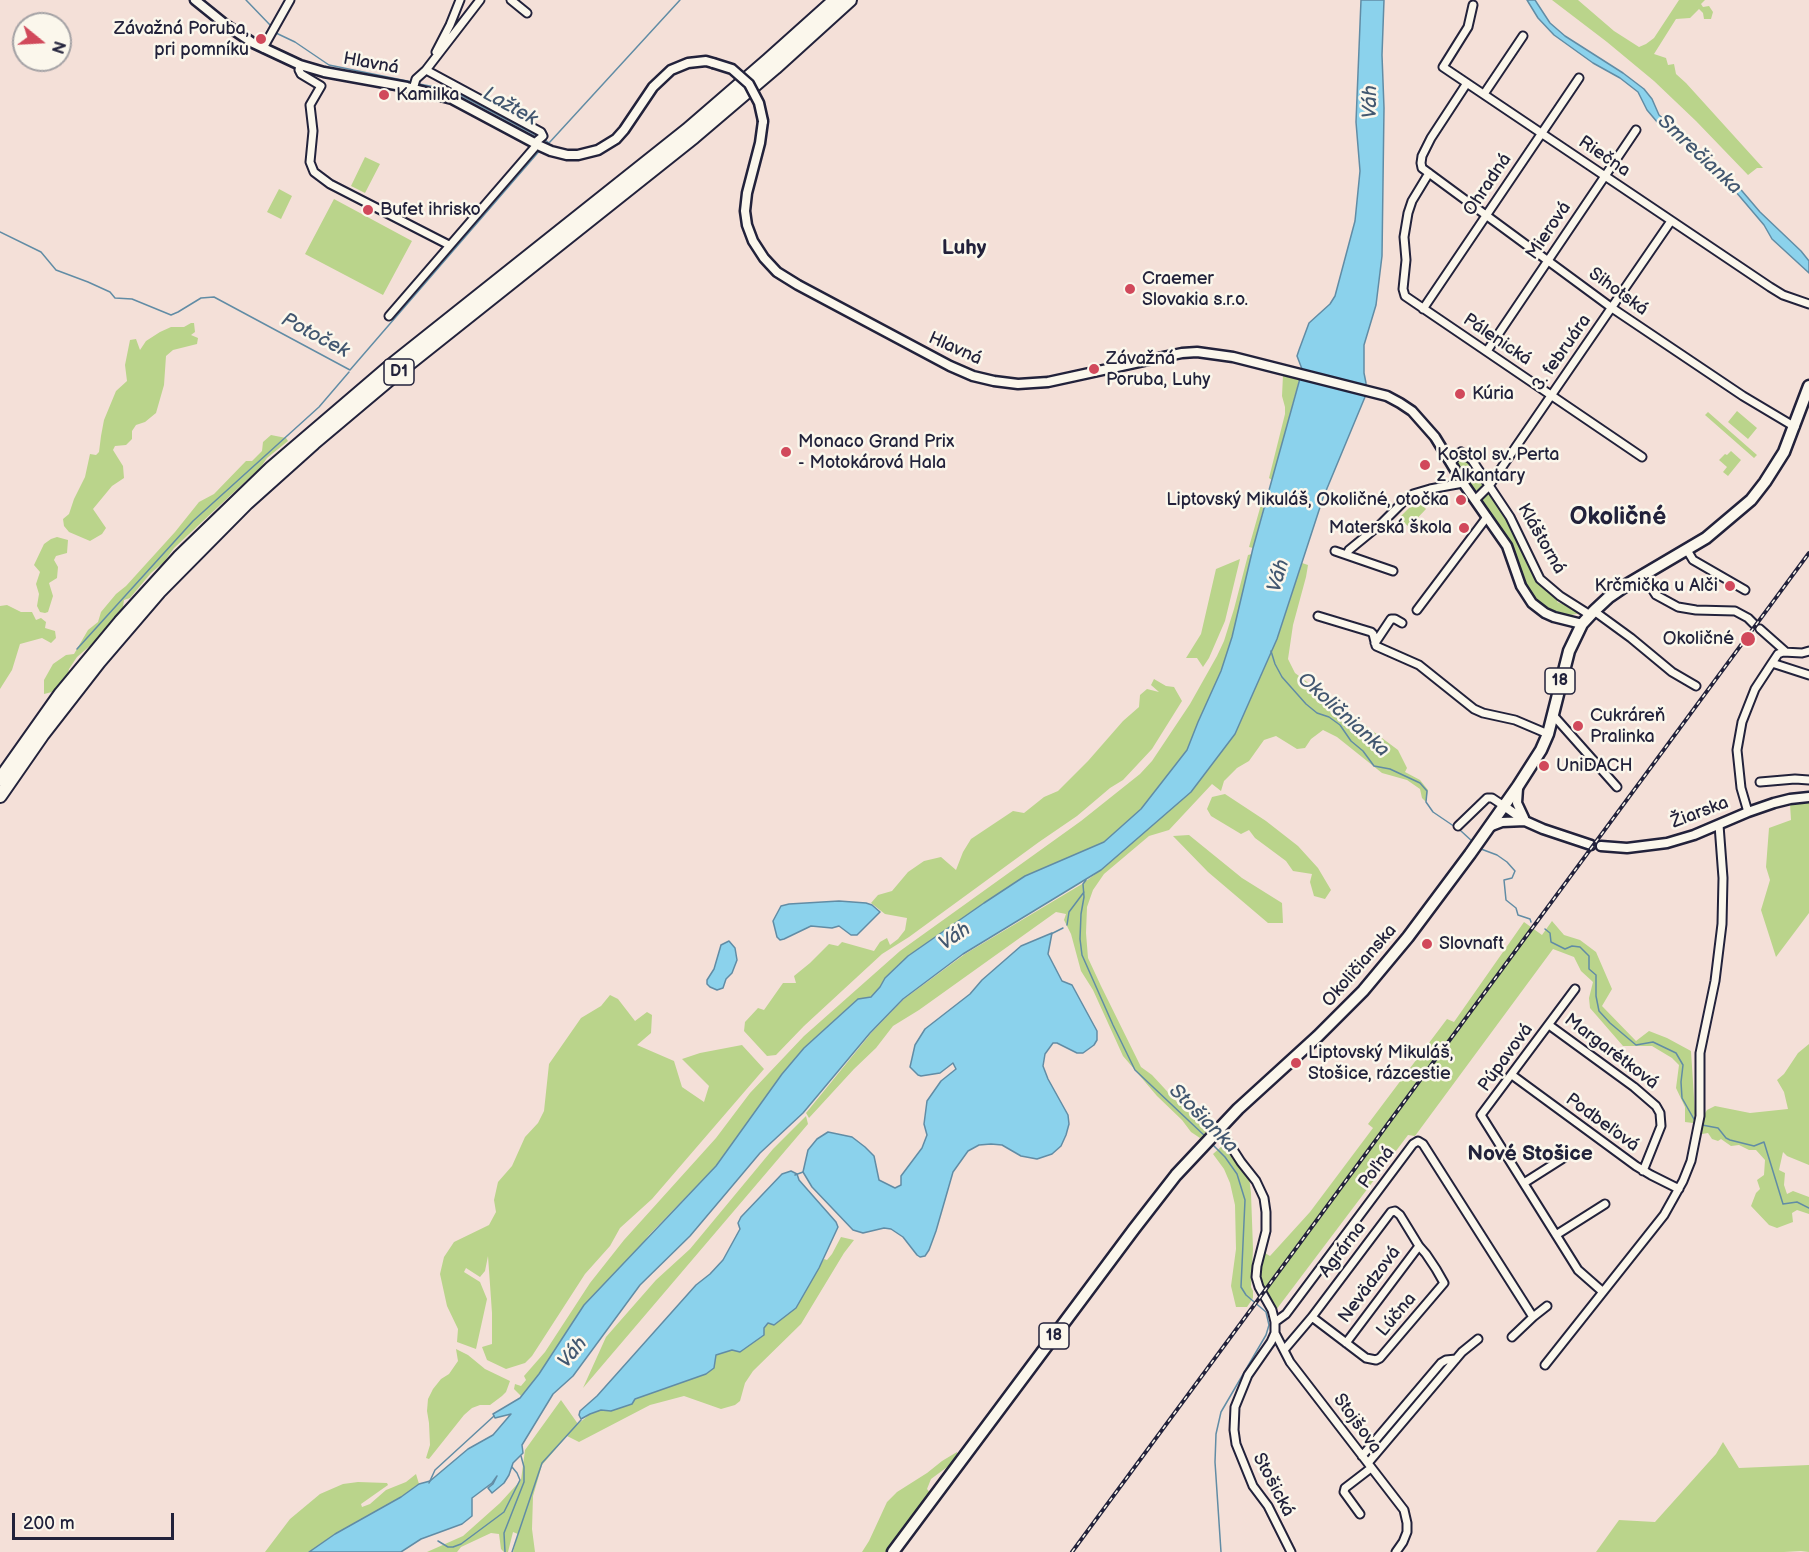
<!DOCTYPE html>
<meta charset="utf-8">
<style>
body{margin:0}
#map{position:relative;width:1809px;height:1552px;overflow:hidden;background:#f4e0d8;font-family:"Balsamiq Sans",sans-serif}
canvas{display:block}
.north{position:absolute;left:12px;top:12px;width:60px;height:60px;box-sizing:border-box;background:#fbf7ec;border:2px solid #a4a2a5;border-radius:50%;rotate:108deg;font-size:16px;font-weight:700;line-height:24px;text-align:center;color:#22223b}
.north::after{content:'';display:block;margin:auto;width:21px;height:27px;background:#d1495b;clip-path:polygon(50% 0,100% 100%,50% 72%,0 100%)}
.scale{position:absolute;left:12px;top:1513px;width:162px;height:27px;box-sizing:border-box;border:3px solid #22223b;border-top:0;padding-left:8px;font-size:18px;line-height:21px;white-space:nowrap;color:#22223b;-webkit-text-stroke:4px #fbf7ec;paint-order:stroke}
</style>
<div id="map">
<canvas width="1809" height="1552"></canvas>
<div class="north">N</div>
<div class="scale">200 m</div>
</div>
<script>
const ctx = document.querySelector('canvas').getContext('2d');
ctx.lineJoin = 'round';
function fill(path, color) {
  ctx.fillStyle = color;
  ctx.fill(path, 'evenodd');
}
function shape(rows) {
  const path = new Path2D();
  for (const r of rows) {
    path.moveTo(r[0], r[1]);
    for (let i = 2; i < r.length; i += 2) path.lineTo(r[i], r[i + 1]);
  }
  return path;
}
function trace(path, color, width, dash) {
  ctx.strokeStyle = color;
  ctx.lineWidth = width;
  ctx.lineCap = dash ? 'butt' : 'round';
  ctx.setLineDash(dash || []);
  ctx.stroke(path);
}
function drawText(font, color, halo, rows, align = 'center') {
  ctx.font = font + ' "Balsamiq Sans",sans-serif';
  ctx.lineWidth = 5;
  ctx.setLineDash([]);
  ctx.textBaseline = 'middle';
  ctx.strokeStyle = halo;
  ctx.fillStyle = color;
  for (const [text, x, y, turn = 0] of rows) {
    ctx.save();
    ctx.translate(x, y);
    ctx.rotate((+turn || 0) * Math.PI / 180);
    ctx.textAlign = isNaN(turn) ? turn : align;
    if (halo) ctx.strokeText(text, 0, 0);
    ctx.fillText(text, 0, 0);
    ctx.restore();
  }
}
const green = shape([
 [1552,0,1578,0,1614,31,1639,47,1646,44,1654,38,1679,0,1705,0,1701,4,1703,7,1709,6,1713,12,1711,19,1704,19,1703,13,1699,9,1690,18,1676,19,1654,54,1666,58,1668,65,1674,64,1676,74,1686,83,1763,168,1757,168,1748,175,1696,121,1654,81,1607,42],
 [365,157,380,164,365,193,351,186],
 [279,189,292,196,281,219,267,212],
 [334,199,412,241,383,295,305,254],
 [191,323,194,323,195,332,191,335,198,338,197,344,173,350,166,356,164,385,156,413,145,422,136,425,132,431,132,439,126,445,115,446,113,450,123,466,124,478,112,486,93,509,106,528,102,534,90,541,69,532,64,526,63,519,69,514,74,499,85,477,90,454,96,455,99,452,101,436,104,420,116,391,127,381,125,365,130,340,136,339,140,350,146,341,160,332,171,327,184,327],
 [1283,375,1300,377,1272,480,1269,478,1285,414,1285,407,1282,396],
 [1737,411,1757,428,1748,439,1728,422],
 [1708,412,1757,455,1754,458,1705,415],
 [271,435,286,438,288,441,267,458,261,467,174,548,164,562,151,573,130,598,124,600,123,607,92,644,77,657,69,669,68,674,56,691,44,694,44,680,53,664,66,655,74,654,88,630,98,622,101,612,116,594,126,586,175,532,199,502,214,494,246,461,252,461,262,451,263,442],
 [1731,451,1741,460,1728,476,1723,472,1727,467,1719,460,1725,454,1727,455],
 [1461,455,1468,458,1485,485,1480,490,1475,491,1472,489,1455,464],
 [1264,494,1267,495,1253,548,1249,547],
 [1486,494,1493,497,1509,519,1535,577,1541,585,1559,598,1557,602,1576,609,1581,613,1566,616,1550,612,1536,602,1529,593,1482,504,1482,500],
 [1417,500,1426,509,1409,527,1399,518],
 [57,537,68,540,67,553,56,556,54,560,58,567,57,578,49,583,53,596,48,612,45,613,40,612,37,606,39,594,36,584,40,572,34,565,44,544,51,539],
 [1252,554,1232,637,1221,671,1198,722,1187,750,1141,809,1104,842,1025,876,908,956,885,978,880,987,871,997,858,999,804,1048,782,1074,716,1166,649,1235,522,1397,514,1389,515,1384,521,1386,526,1380,524,1376,545,1352,590,1283,624,1240,716,1138,750,1093,804,1036,900,951,1081,821,1140,774,1152,761,1190,704,1217,656,1224,641,1234,609,1248,555],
 [1240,559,1225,621,1209,658,1203,667,1197,658,1186,658,1201,634,1216,569],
 [1302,563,1308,565,1306,577,1293,625,1288,659,1295,673,1398,750,1407,768,1405,772,1420,780,1428,790,1426,802,1422,798,1420,789,1407,780,1382,773,1337,737,1323,730,1311,739,1305,748,1297,749,1276,736,1264,740,1249,761,1237,768,1224,781,1221,791,1212,784,1169,830,1149,836,1104,874,1093,890,1087,907,1086,933,1088,958,1101,986,1141,1067,1152,1075,1177,1102,1191,1111,1207,1131,1200,1138,1191,1132,1182,1120,1157,1096,1123,1056,1093,990,1081,971,1071,934,1064,920,1066,914,1056,912,919,1010,893,1026,876,1048,854,1069,809,1118,806,1113,872,1032,904,999,965,954,1082,884,1101,870,1191,792,1235,734,1277,639],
 [7,605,21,612,32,612,36,620,41,618,46,622,45,628,55,631,56,638,51,643,42,638,20,644,12,670,0,689,0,606],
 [1154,679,1166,686,1174,687,1182,701,1152,749,1123,780,1110,788,1077,816,1039,842,909,937,882,954,804,1026,776,1055,767,1056,744,1031,745,1022,758,1008,764,1010,783,983,796,983,794,976,810,963,829,944,838,946,842,942,874,951,880,942,887,938,890,945,898,939,905,930,907,918,885,914,871,903,878,895,892,891,908,872,924,861,941,857,956,870,963,852,971,839,1013,811,1024,813,1044,797,1058,791,1088,761,1123,721,1139,707,1140,695,1147,689,1159,692,1151,685],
 [1225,794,1266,821,1298,846,1318,868,1331,890,1325,899,1314,896,1310,882,1312,874,1293,871,1286,861,1255,838,1249,830,1241,834,1211,816,1207,809,1212,797],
 [1809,803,1809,913,1776,957,1761,910,1770,880,1766,867,1769,828,1791,820,1790,804],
 [1189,835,1242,878,1282,903,1283,923,1268,923,1208,872,1173,836],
 [1552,921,1564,935,1580,940,1596,952,1612,989,1602,1006,1636,1041,1649,1031,1667,1038,1691,1051,1695,1113,1693,1123,1685,1122,1685,1107,1676,1088,1679,1065,1672,1058,1652,1046,1623,1046,1590,1008,1589,998,1593,982,1581,971,1574,957,1553,949,1415,1136,1408,1135,1276,1310,1261,1283,1259,1274,1265,1253,1270,1256,1310,1212,1373,1128,1368,1124,1447,1019,1454,1022,1524,922,1542,935],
 [610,995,618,999,635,1021,647,1012,652,1015,651,1033,637,1045,674,1061,682,1087,704,1102,709,1086,682,1059,700,1053,742,1045,764,1069,652,1199,620,1228,610,1246,585,1274,532,1356,525,1363,506,1369,487,1360,482,1347,492,1344,492,1313,488,1256,485,1271,480,1277,466,1268,464,1272,480,1282,487,1299,476,1349,457,1342,458,1329,447,1306,440,1274,444,1257,454,1242,489,1225,496,1212,494,1200,498,1182,512,1166,525,1137,538,1123,544,1111,549,1064,581,1018,601,1006],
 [1809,1044,1809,1165,1787,1156,1783,1152,1779,1170,1785,1173,1784,1185,1787,1194,1793,1191,1809,1197,1809,1214,1797,1210,1792,1213,1793,1222,1777,1228,1769,1225,1751,1206,1756,1193,1760,1189,1757,1180,1764,1175,1765,1160,1756,1150,1749,1150,1739,1145,1731,1146,1721,1139,1718,1141,1712,1139,1708,1133,1702,1134,1704,1115,1707,1110,1715,1106,1750,1113,1788,1109,1784,1092,1777,1080,1784,1074,1798,1053],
 [806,1116,808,1124,583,1388,606,1337,656,1280,690,1249,773,1149],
 [1222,1146,1249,1177,1251,1193,1253,1249,1251,1287,1253,1291,1253,1298,1247,1307,1236,1307,1231,1286,1236,1249,1235,1205,1230,1183,1224,1169,1213,1154],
 [841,1237,854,1240,844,1253,801,1324,753,1371,745,1383,740,1401,735,1405,721,1409,684,1396,650,1405,579,1442,567,1436,542,1465,533,1496,532,1529,535,1552,513,1552,518,1534,513,1532,508,1552,504,1552,501,1549,499,1534,491,1533,461,1547,457,1552,427,1552,463,1536,500,1503,521,1480,525,1450,561,1400,578,1424,590,1414,601,1410,611,1411,635,1399,706,1374,715,1355,732,1350,764,1328,768,1323,796,1308,824,1259,827,1260,832,1254],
 [456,1349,468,1355,485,1369,510,1381,506,1392,502,1396,490,1405,480,1405,472,1408,464,1415,429,1459,426,1458,430,1445,429,1423,427,1411,428,1399,433,1389,441,1379,449,1374,458,1361],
 [1723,1442,1739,1468,1809,1465,1809,1552,1801,1551,1784,1552,1596,1552,1619,1520,1655,1522,1716,1454],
 [957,1452,958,1459,931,1479,927,1489,932,1495,888,1552,862,1552,869,1541,887,1502,897,1492,927,1473,942,1461],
 [416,1474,419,1484,401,1497,335,1534,309,1552,265,1552,290,1519,320,1494,343,1484,358,1482,387,1483,388,1485,361,1504,362,1507,370,1504,386,1490,406,1482]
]);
const water = shape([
 [1361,0,1384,0,1382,55,1384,108,1382,256,1376,305,1364,345,1364,373,1366,383,1365,397,1323,498,1277,639,1235,734,1191,792,1101,870,963,954,903,999,870,1033,803,1113,760,1153,690,1236,640,1285,573,1376,553,1394,522,1445,523,1453,513,1463,509,1475,504,1483,492,1493,488,1488,493,1484,497,1476,492,1483,472,1498,472,1516,462,1524,421,1539,401,1552,309,1552,335,1534,401,1497,419,1484,430,1481,468,1449,493,1435,511,1414,495,1418,493,1414,520,1398,539,1374,584,1305,716,1166,782,1074,804,1048,858,999,871,997,880,987,885,978,908,956,984,903,1025,876,1104,842,1141,809,1187,750,1198,722,1221,671,1232,637,1253,548,1299,382,1302,369,1297,356,1299,350,1309,323,1330,304,1335,296,1355,221,1360,171,1356,122,1361,0],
 [1527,0,1535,0,1550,23,1565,36,1623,73,1644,89,1652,99,1659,115,1725,171,1760,212,1801,251,1809,261,1809,273,1772,239,1764,225,1719,172,1675,134,1658,123,1647,110,1638,92,1620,78,1593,63,1554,35,1538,18,1527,0],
 [839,901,866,903,872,905,880,912,857,935,851,935,839,926,832,928,811,926,784,939,780,940,777,937,773,921,781,906,789,904,839,901],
 [1052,933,1048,954,1062,981,1072,985,1097,1031,1097,1040,1094,1045,1083,1053,1077,1053,1057,1043,1053,1043,1045,1054,1043,1066,1048,1079,1068,1115,1069,1124,1066,1135,1061,1146,1052,1154,1037,1159,1021,1156,1002,1145,991,1144,979,1145,968,1151,953,1172,936,1231,929,1250,925,1256,920,1257,917,1255,903,1237,891,1229,884,1228,863,1233,853,1230,812,1187,803,1172,808,1150,817,1139,828,1132,852,1137,865,1147,874,1156,879,1180,895,1188,901,1185,901,1176,922,1148,927,1135,924,1124,927,1101,941,1081,956,1069,953,1063,940,1073,921,1076,918,1075,910,1067,915,1045,925,1029,970,994,982,980,1021,946,1052,933],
 [729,941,735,948,737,960,732,973,726,979,723,988,717,990,710,987,707,984,707,980,714,969,721,945,729,941],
 [791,1171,797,1174,799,1180,836,1222,838,1227,819,1268,796,1308,774,1325,768,1323,764,1328,764,1335,740,1352,732,1350,716,1355,714,1368,706,1374,635,1399,632,1404,611,1411,601,1410,590,1414,581,1419,579,1415,580,1411,597,1396,696,1285,710,1274,723,1260,740,1229,738,1223,741,1217,782,1174,791,1171]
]);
const stream = shape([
 [246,0,271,26],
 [276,33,295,42,329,65,412,82],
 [419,84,451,90,537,136],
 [544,139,549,143,680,0],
 [0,232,41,252,56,270,88,282,110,292,115,298,132,299,171,315,178,312,201,298,214,297,350,370,541,149],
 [77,649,193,521,319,407,349,372],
 [1271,651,1275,664,1282,677,1306,704,1317,713,1329,717,1340,725,1351,741,1363,751,1374,766,1390,769,1420,783,1427,791,1426,802,1433,812,1461,831,1473,842],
 [1481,849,1497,855,1507,862,1515,871,1512,878,1504,880,1506,900,1516,908,1518,915,1530,919,1531,922],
 [1086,880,1083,884,1084,897,1081,914,1080,939,1082,955,1113,1025,1135,1070,1206,1137],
 [1067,925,1069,912,1084,892],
 [1545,929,1550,933,1551,942,1565,949,1572,946,1580,947,1589,956,1589,969,1596,975,1596,996,1599,1011,1610,1023,1636,1045,1653,1042,1676,1053,1683,1065,1681,1082,1682,1098,1695,1121],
 [1051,934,1063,928],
 [1702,1125,1718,1128,1726,1138,1730,1140,1754,1146,1764,1142,1783,1204,1797,1202,1809,1208],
 [1211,1143,1225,1157,1237,1174,1245,1200,1241,1287,1246,1295,1266,1312,1269,1325,1266,1335,1221,1412,1216,1434,1215,1462,1221,1552],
 [795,1175,803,1172],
 [429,1483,435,1470,494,1416],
 [438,1541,448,1547,453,1547,461,1544,504,1512,520,1480,517,1473,512,1467],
 [505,1552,504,1533,524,1482,524,1467,521,1456],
 [512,1552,542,1463,581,1420]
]);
const minor = shape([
 [511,0,527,13],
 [1473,5,1468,27,1443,67,1770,287,1783,295,1809,304],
 [263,48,290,0],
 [436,52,450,25,460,0],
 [300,65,299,70,301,74,321,86,310,105,313,131,310,162,314,172,330,184,449,245],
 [426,70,480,0],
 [1467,83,1431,138,1422,156,1421,163,1422,168,1612,308,1743,396,1795,427],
 [1484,94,1523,36],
 [1429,173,1412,201,1408,213,1404,237,1406,260,1403,289,1405,296,1642,457],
 [1423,309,1579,78],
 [389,316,535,147,537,141,543,136,541,132,426,70,416,79,413,89],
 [1487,351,1636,130],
 [1451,463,1457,455,1461,452,1472,460,1510,517,1540,579,1560,596,1590,615],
 [1475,500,1489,486,1671,221],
 [1687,550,1693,560,1745,590],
 [1335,551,1393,571],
 [1347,554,1349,550,1382,523,1404,501,1413,494,1430,489,1463,483],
 [1643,575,1656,595,1678,607,1696,610,1735,611,1748,618,1754,624],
 [1417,610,1487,517],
 [1594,611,1631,638,1672,672,1696,686],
 [1318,616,1371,632,1373,634,1376,646,1419,665,1474,709,1483,713,1515,720,1548,734],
 [1760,629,1786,652],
 [1375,643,1391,619,1395,619,1402,623],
 [1772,663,1778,654,1783,652,1802,653,1809,651],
 [1553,715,1617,787],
 [1760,782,1795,779,1809,780],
 [1748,812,1741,788,1737,750,1742,722,1755,689,1772,663,1809,675],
 [1458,826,1487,798,1492,798,1504,806],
 [1575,989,1481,1115,1578,1270,1603,1292],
 [1549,1025,1634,1087,1656,1106,1660,1113,1661,1126,1643,1171],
 [1512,1075,1636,1166,1651,1175,1679,1189],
 [1219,1128,1241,1162,1256,1181,1264,1198,1266,1212,1266,1231,1257,1266,1256,1277,1259,1287,1272,1310,1275,1322,1275,1333,1271,1342,1248,1375,1235,1407,1234,1430,1236,1444,1253,1486,1268,1506,1291,1552],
 [1524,1183,1568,1155],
 [1556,1235,1605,1204],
 [1533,1317,1547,1306],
 [1275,1322,1286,1314,1413,1144,1418,1141,1423,1144,1533,1317,1512,1337],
 [1275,1333,1290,1362,1404,1510,1407,1523,1407,1532,1403,1542,1396,1552],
 [1346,1343,1419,1246],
 [1284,1350,1312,1317,1391,1212,1395,1211,1400,1215,1419,1246,1426,1254,1436,1269,1444,1283,1380,1358,1376,1360,1366,1358,1312,1317],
 [1545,1365,1664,1215,1683,1181,1691,1161,1700,1116,1700,1053,1715,981,1722,924,1723,878,1719,825],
 [1362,1456,1441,1363,1446,1360,1456,1359],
 [1368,1463,1462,1352,1478,1339],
 [1360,1514,1344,1492,1345,1488,1371,1468]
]);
const tertiary = shape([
 [195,0,226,25,253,43,300,65,324,72,407,87,452,99,540,146,551,151,567,155,578,155,598,150,616,139,624,130,653,87,671,70,688,63,706,61,713,63],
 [763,121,760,143,747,193,745,211,747,225,753,241,764,258,777,272,798,285,950,366,973,376,994,381,1018,384,1048,382,1158,358,1182,353,1197,352,1233,357,1387,396,1400,403,1412,411,1435,437,1463,483,1507,546,1521,586,1532,603,1545,613,1554,617,1582,624],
 [1518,788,1517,803,1524,818],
 [1504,806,1525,821,1543,829,1591,845],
 [1489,827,1502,822,1525,821],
 [1601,846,1627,848,1667,843,1694,835,1748,812,1774,803,1790,799,1809,797]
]);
const primary = shape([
 [893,1552,1134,1229,1176,1175,1238,1109,1318,1036,1363,991,1408,937,1470,854,1518,786,1541,750,1548,734,1569,651,1582,624,1594,611,1609,597,1628,584,1706,538,1751,500,1765,482,1784,452,1809,386]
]);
const motorway = shape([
 [0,779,61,693,120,622,180,556,271,468,389,367,687,130,768,60,835,0],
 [0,796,43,734,99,662,159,592,247,503,314,443,396,374,694,137,775,68,850,0]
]);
const rail = shape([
 [1072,1552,1809,553]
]);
const tertiaryBridge = shape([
 [713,63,732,69,749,84,759,103,763,121]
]);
const markers = [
 [261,39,6,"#d1495b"],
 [384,95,6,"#d1495b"],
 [368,210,6,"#d1495b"],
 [1130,289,6,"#d1495b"],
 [1094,369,6,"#d1495b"],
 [1460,394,6,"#d1495b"],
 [786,452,6,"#d1495b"],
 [1425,465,6,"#d1495b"],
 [1461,500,6,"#d1495b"],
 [1464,528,6,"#d1495b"],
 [1730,586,6,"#d1495b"],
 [1748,639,8,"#d1495b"],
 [1578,726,6,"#d1495b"],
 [1544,766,6,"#d1495b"],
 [1427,944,6,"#d1495b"],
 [1296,1063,6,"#d1495b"]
];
const shields = [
 [399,372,30],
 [1560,681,30],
 [1054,1336,30]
];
const shieldNames = [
 ["D1",399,372],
 ["18",1560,681],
 ["18",1054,1336]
];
const poiNames = [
 ["Závažná Poruba,",249,29,"right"],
 ["pri pomníku",249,50,"right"],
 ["Kamilka",396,95],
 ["Bufet ihrisko",380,210],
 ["Craemer",1142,279],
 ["Slovakia s.r.o.",1142,300],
 ["Závažná",1106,359],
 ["Poruba, Luhy",1106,380],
 ["Kúria",1472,394],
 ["Monaco Grand Prix",798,442],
 ["- Motokárová Hala",798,463],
 ["Kostol sv. Perta",1437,455],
 ["z Alkantary",1437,476],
 ["Liptovský Mikuláš, Okoličné, otočka",1449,500,"right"],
 ["Materská škola",1452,528,"right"],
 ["Krčmička u Alči",1718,586,"right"],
 ["Okoličné",1734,639,"right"],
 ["Cukráreň",1590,716],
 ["Pralinka",1590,737],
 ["UniDACH",1556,766],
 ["Slovnaft",1439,944],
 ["Liptovský Mikuláš,",1308,1053],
 ["Stošice, rázcestie",1308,1074]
];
const streetNames = [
 ["Hlavná",371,64,10],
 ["Riečna",1604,157,34],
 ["Ohradná",1488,185,-56],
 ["Mierová",1549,231,-56],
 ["Sihotská",1618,292,36],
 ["Pálenická",1497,340,34],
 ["Hlavná",955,349,24],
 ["3. februára",1562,353,-55],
 ["Kláštorná",1541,539,60],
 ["Žiarska",1700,813,-21],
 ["Okoličianska",1360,966,-49],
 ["Margarétková",1611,1052,37],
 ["Púpavová",1506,1058,-54],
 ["Podbeľová",1602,1123,36],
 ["Poľná",1377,1168,-53],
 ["Agrárna",1343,1250,-53],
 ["Nevädzová",1370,1285,-53],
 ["Lúčna",1397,1315,-50],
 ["Stojšova",1357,1424,54],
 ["Stošická",1273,1485,62]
];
const waterNames = [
 ["Váh",1371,102,-89],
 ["Lažtek",510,107,29],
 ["Smrečianka",1699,155,43],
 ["Potoček",315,336,28],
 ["Váh",1279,576,-74],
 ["Okoličnianka",1343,715,42],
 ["Váh",955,937,-34],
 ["Stošianka",1203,1119,45],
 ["Váh",573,1353,-50]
];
const quarterNames = [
 ["Luhy",964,249],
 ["Nové Stošice",1530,1155]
];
const districtNames = [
 ["Okoličné",1618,518]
];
fill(green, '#bad48b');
fill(water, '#8bd2ec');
trace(water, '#618ca5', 1.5);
trace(stream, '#618ca5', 1.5);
trace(minor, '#22223b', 11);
trace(tertiary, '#22223b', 13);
trace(primary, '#22223b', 15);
trace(motorway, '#22223b', 16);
trace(minor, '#fbf7ec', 7);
trace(tertiary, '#fbf7ec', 8);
trace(primary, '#fbf7ec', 10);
trace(motorway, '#fbf7ec', 12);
trace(rail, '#22223b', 4);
trace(rail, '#fbf7ec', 1.5, [4.5]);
trace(tertiaryBridge, '#22223b', 13, []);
trace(tertiaryBridge, '#fbf7ec', 8);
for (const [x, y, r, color] of markers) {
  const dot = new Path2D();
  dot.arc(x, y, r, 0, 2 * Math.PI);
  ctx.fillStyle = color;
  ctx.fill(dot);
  trace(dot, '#fbf7ec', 2);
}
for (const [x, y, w] of shields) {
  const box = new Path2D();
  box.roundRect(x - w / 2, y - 13, w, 26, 4.5);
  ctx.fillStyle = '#fbf7ec';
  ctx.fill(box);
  trace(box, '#22223b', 1.5);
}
drawText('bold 16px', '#22223b', null, shieldNames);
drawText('18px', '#22223b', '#fbf7ec', poiNames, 'left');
drawText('18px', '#22223b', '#fbf7ec', streetNames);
drawText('italic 20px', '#425770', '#fbf7ec', waterNames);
drawText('bold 21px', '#22223b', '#fbf7ec', quarterNames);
drawText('bold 24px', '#22223b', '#fbf7ec', districtNames);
</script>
